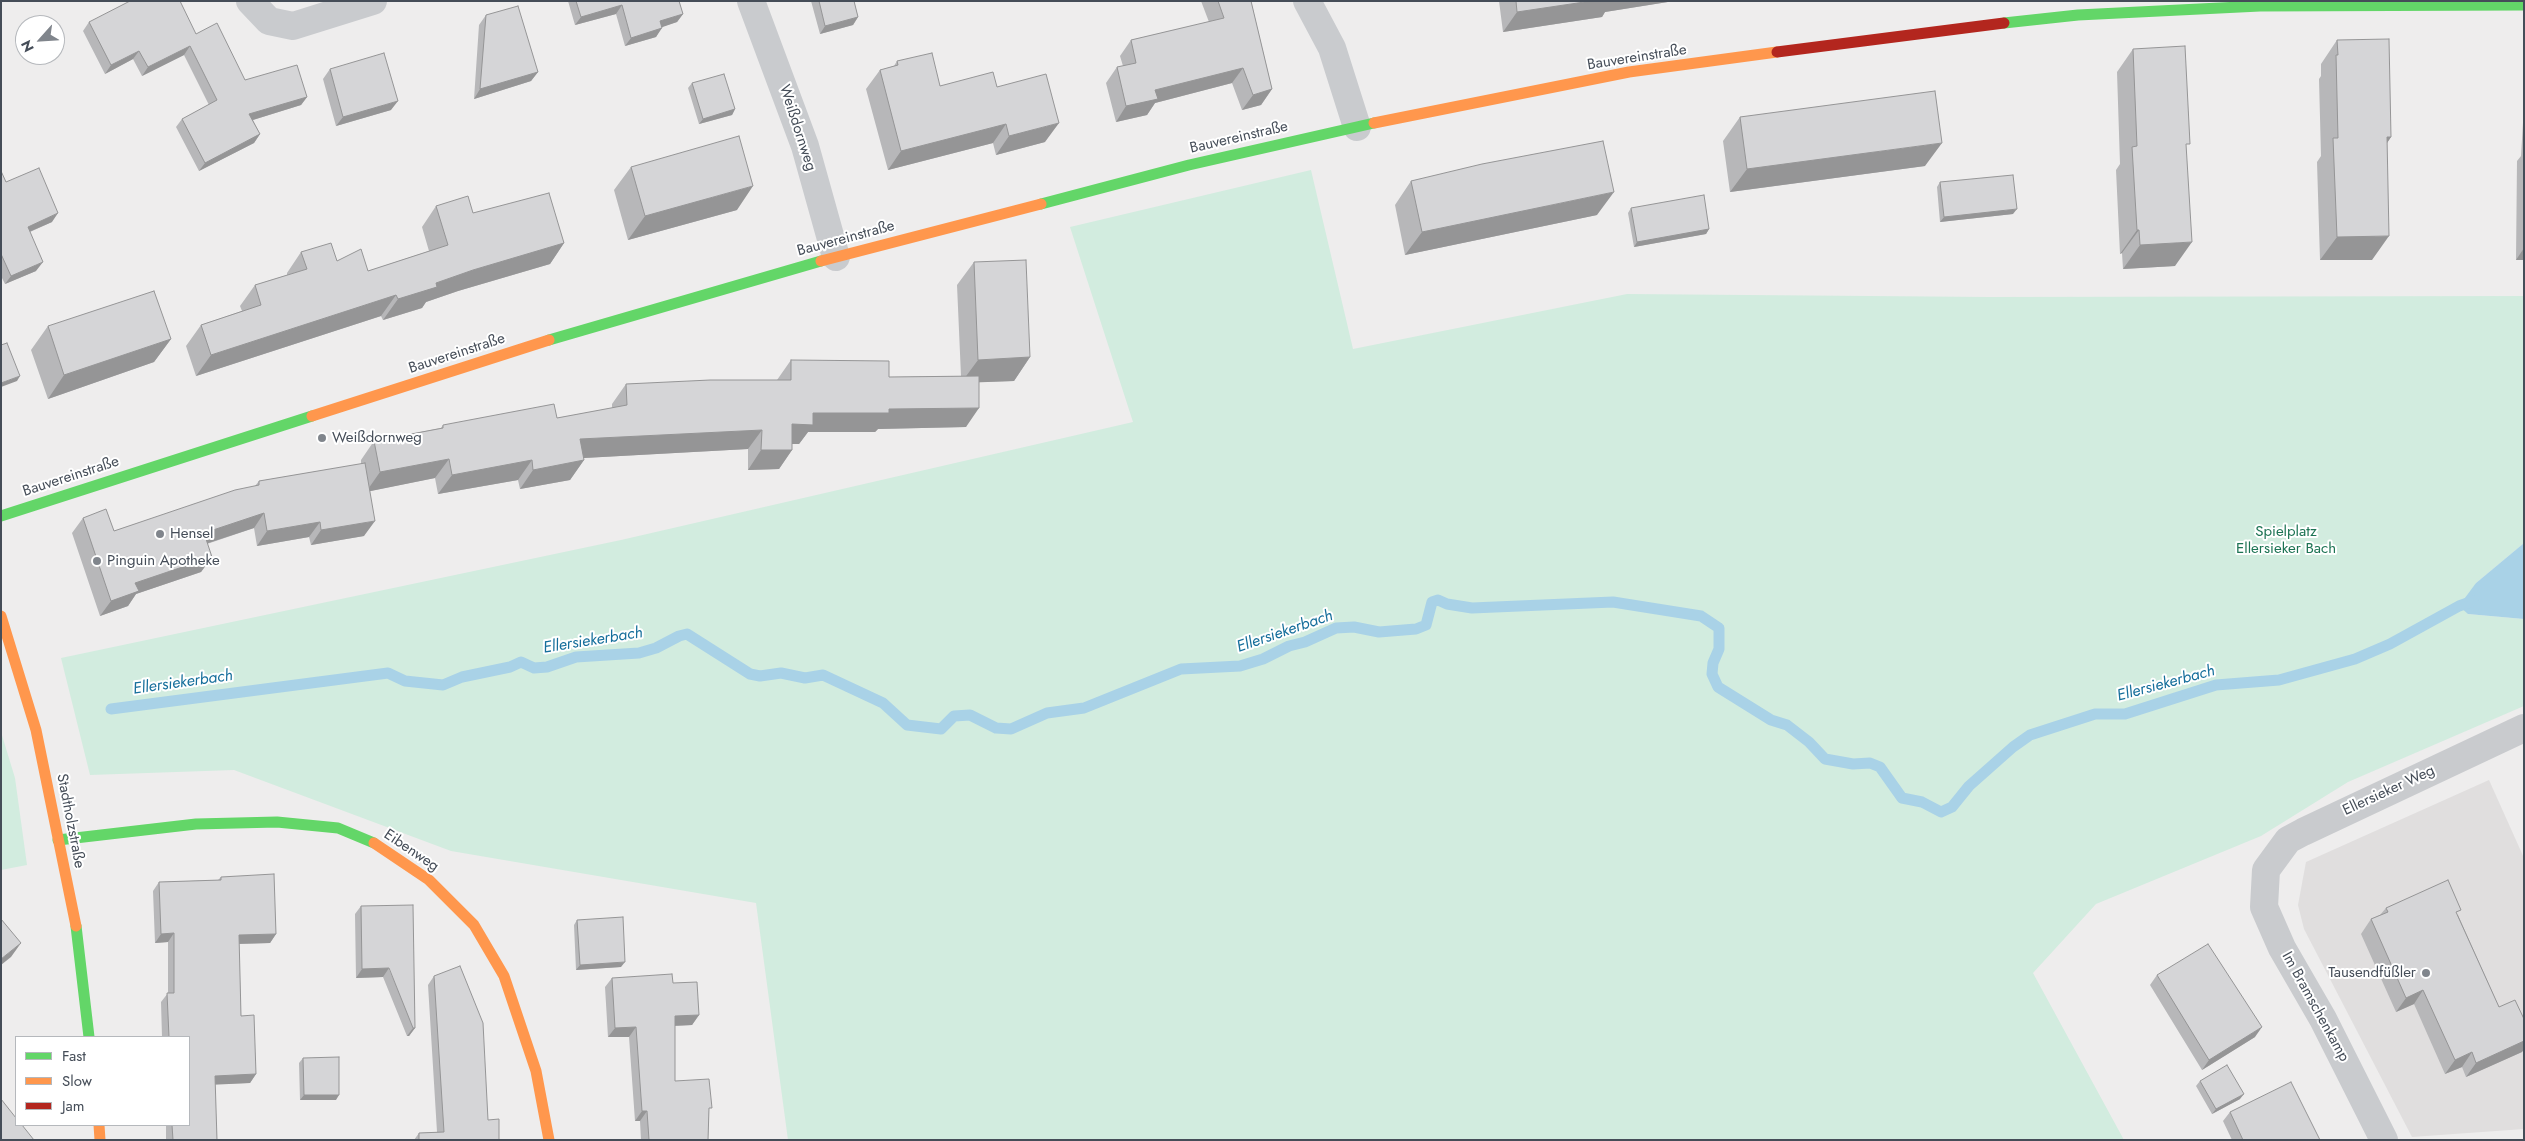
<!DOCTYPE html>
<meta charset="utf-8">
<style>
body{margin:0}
#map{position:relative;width:2525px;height:1141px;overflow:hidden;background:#eeeded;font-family:Jost,sans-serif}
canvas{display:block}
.frame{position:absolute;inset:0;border:2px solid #454d58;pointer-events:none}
.legend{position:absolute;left:15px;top:1036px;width:175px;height:90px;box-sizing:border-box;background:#fff;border:1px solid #b5b8bc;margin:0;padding:6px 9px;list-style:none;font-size:15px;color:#454d58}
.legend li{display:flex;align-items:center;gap:10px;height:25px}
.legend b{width:25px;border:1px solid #b5b8bc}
.north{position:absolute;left:15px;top:15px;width:50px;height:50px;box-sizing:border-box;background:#fff;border:1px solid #b5b8bc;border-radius:50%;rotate:244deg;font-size:14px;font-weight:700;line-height:20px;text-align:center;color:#454d58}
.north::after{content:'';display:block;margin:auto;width:18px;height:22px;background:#80858c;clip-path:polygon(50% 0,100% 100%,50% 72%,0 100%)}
</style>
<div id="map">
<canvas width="2525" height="1141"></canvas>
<div class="frame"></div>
<ul class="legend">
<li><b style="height:6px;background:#63d668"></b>Fast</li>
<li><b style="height:6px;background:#ff974d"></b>Slow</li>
<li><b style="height:6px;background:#b3261e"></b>Jam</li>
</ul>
<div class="north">N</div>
</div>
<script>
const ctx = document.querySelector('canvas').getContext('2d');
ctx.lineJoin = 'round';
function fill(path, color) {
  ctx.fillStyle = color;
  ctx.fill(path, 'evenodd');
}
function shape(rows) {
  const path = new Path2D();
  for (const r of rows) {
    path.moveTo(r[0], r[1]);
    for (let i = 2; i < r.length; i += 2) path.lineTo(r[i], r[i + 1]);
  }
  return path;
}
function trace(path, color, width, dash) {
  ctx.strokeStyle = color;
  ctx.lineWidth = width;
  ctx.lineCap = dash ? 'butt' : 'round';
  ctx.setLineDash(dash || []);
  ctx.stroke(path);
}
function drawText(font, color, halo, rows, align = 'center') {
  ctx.font = font + ' Jost,sans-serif';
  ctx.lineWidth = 4;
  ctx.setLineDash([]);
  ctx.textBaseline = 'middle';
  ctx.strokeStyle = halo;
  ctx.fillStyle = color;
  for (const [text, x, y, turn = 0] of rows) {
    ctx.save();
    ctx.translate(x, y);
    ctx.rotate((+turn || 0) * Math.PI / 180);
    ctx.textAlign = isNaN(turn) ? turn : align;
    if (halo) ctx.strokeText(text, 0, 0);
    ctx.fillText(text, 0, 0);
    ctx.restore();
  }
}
const education = shape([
 [2489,780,2524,858,2524,1129,2412,1137,2304,929,2298,905,2306,862]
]);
const green = shape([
 [1311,170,1353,349,1627,294,1990,297,2524,296,2524,543,2476,583,2468,614,2524,619,2524,706,2348,782,2261,836,2096,904,2033,973,2124,1140,788,1140,756,903,451,851,234,770,90,775,61,658,621,540,1133,422,1070,227],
 [1,732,15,778,27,865,1,870]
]);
const water = shape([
 [2524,543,2524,619,2468,614,2459,606,2476,583]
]);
const stream = shape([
 [111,709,388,673,405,681,443,685,462,677,510,667,521,662,534,668,547,667,576,657,639,653,656,648,679,636,687,634,750,674,760,676,781,673,805,678,823,675,883,703,907,725,941,729,954,716,970,715,996,728,1011,729,1047,713,1084,708,1181,669,1240,666,1263,659,1289,646,1305,642,1336,628,1354,627,1379,632,1416,629,1426,625,1432,602,1438,600,1447,604,1472,608,1613,602,1701,616,1719,628,1719,649,1713,663,1712,674,1718,687,1771,720,1787,725,1809,742,1825,759,1853,764,1870,763,1880,767,1902,798,1922,802,1941,812,1952,807,1969,786,2013,747,2030,735,2095,714,2125,714,2216,685,2279,680,2355,659,2390,644,2459,606,2473,601]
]);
const street = shape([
 [250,1,269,21,293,26,373,1],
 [751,1,805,146,836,257],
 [1307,1,1332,48,1357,127],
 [2384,1140,2323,1019,2282,948,2264,907,2266,870,2288,840,2303,832,2524,728]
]);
const fast = shape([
 [2004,23,2078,15,2260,6,2524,5],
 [1041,204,1189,165,1374,123],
 [549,340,821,261],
 [1,516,312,416],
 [58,840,196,824,277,822,338,828,374,843],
 [76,926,89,1037]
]);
const slow = shape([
 [1374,123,1629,72,1777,52],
 [821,261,1041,204],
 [312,416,549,340],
 [1,616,36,730,76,926],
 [374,843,429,880,474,925,504,976,536,1071,549,1140],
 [99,1125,100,1140]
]);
const jam = shape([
 [1777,52,2004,23]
]);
const wall = shape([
 [568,1,679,1,683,14,677,22,661,27,656,37,625,46,616,14,575,25],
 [811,1,854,1,858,17,853,25,820,34],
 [1201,1,1251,1,1272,89,1261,105,1242,110,1232,83,1155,103,1147,115,1116,122,1106,83,1117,67,1123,66,1120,56,1131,40,1209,22],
 [1499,1,1674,1,1605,12,1602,17,1503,32],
 [486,15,538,72,531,81,474,99,479,25],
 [89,22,196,34,245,80,307,97,301,105,253,120,260,134,254,143,199,171,176,127,182,119,209,105,184,55,142,76,133,59,105,74,83,31],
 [2337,40,2391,137,2387,143,2372,260,2320,260,2317,162,2321,156,2319,79,2321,76,2321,64],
 [2133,49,2186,149,2175,266,2123,269,2122,253,2120,254,2116,170,2120,164,2117,72],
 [897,61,940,86,997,87,1045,142,996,155,993,143,888,170,866,89,880,70,894,66],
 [330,69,391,110,336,126,323,79],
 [692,83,735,109,732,115,699,124,688,88],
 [2524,106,2524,260,2516,260,2517,161,2521,156],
 [1740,117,1925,166,1730,192,1723,141],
 [631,167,737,210,628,240,614,190],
 [1,171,6,182,52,222,30,232,36,271,5,284,1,276],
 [1411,181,1597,215,1405,255,1395,205],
 [1940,182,2013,214,1940,222,1937,187],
 [436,206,473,213,564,243,550,264,458,291,426,302,422,308,383,320,381,316,196,376,186,346,201,325,242,311,240,306,255,285,287,275,287,273,301,252,337,261,368,271,429,251,422,227],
 [1631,208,1709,229,1706,234,1634,247,1628,213],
 [974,262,1030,357,1014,381,979,382,966,427,878,429,875,432,808,432,799,444,792,444,792,450,779,469,748,470,748,449,583,458,584,460,570,480,520,489,518,480,438,494,435,478,370,491,364,536,311,545,309,537,257,546,254,528,207,544,212,557,201,572,136,594,128,606,100,616,72,533,83,518,114,531,255,486,259,481,361,464,361,460,374,441,441,428,443,425,557,418,612,408,612,404,626,384,777,380,791,360,889,377,961,376,957,285],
 [48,326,171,339,154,362,48,399,31,350],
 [221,877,276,934,270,943,239,944,241,1016,256,1074,250,1083,215,1084,217,1140,166,1140,166,1125,189,1125,189,1037,162,1037,161,1002,168,993,168,942,155,943,153,891,159,882,218,880],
 [361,906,415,1028,409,1036,407,1036,383,977,356,978,355,914],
 [2386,908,2458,915,2499,1007,2524,1019,2524,1049,2522,1052,2466,1077,2462,1067,2445,1074,2414,1004,2396,1012,2361,934,2371,919,2380,915],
 [577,920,621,967,576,970,574,925],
 [2157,975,2255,1037,2202,1070,2150,985],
 [434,976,488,1120,499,1140,414,1140,419,1133,437,1132,428,985],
 [612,978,673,983,699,1015,692,1025,675,1026,675,1081,709,1111,708,1140,641,1140,640,1121,635,1121,629,1037,608,1037,605,987],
 [303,1058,336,1100,300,1100,299,1063],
 [2200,1081,2240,1099,2212,1114,2196,1086],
 [2230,1112,2320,1140,2232,1140,2223,1121]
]);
const shadedWall = shape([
 [1591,1,1674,1,1605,12,1602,17,1503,32,1517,12],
 [622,5,616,14,575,25,581,17],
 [683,14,677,22,654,30,660,21],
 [858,17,853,25,820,34,825,26],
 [662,28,656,37,625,46,631,38],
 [190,46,184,55,142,76,148,67],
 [139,51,133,59,105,74,111,65],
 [1243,68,1232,83,1155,103,1147,115,1116,122,1126,106,1155,90],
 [538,72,531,81,474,99,480,89],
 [1272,89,1261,105,1242,110,1253,95],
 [307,97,301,105,243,123,249,114],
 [398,101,391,110,336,126,343,117],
 [735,109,732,115,699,124,703,119],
 [1059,123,1045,142,996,155,1009,136],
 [1006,124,993,143,888,170,901,151],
 [260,134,254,143,199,171,205,163],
 [2387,137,2391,137,2375,161],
 [1942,143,1925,166,1730,192,1747,169],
 [753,186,737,210,628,240,645,216],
 [1614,192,1597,215,1405,255,1422,232],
 [2017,209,2013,214,1940,222,1944,217],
 [58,213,52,222,22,235,28,227],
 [1709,229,1706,234,1634,247,1637,242],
 [2137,230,2139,230,2122,253,2120,254],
 [2389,236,2372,260,2320,260,2337,237],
 [2192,242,2175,266,2123,269,2140,245],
 [564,243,550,264,458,291,426,302,422,308,383,320,398,299,436,283,473,270],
 [2524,248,2524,260,2516,260],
 [43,262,36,271,5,284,11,276],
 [396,295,381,316,196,376,211,355],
 [171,339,154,362,48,399,64,375],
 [1030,357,1014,381,961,383,978,360],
 [20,376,17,381,1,387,1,383],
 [979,408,966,427,878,429,875,432,808,432,799,444,778,444,792,424,813,413,889,409],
 [762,430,748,449,566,459,580,439],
 [761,450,792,450,779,469,748,470],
 [449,459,435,478,366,492,380,472],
 [532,460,518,480,438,494,452,475],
 [584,460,570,480,520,489,533,470],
 [264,513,254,528,193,548,204,533],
 [375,521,364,536,311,545,321,530],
 [320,522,309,537,257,546,267,531],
 [212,557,201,572,136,594,128,606,100,616,111,601,135,583],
 [174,933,168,942,155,943,161,934],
 [276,934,270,943,233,944,239,935],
 [21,943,11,957,1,965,1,959],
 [625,962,621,967,576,970,580,965],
 [389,968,383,977,356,978,362,969],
 [2423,990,2414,1004,2396,1012,2406,998],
 [699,1015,692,1025,668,1026,675,1016],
 [636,1027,629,1037,608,1037,615,1028],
 [2262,1027,2255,1037,2202,1070,2209,1060],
 [413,1028,415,1028,409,1036,407,1036],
 [2524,1041,2524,1049,2522,1052,2466,1077,2476,1063],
 [2472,1052,2462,1067,2445,1074,2455,1060],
 [256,1074,250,1083,208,1085,215,1076],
 [2244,1094,2240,1099,2212,1114,2216,1109],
 [304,1095,339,1095,336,1100,300,1100],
 [642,1111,647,1111,640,1121,635,1121]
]);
const building = shape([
 [130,1,180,1,196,34,217,23,245,80,297,65,307,97,249,114,260,134,205,163,182,119,217,100,190,46,148,67,139,51,111,65,89,22,130,1],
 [576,1,679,1,683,14,660,21,662,28,631,38,622,5,581,17,576,1],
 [819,1,854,1,858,17,825,26,819,1],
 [1218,1,1251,1,1272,89,1253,95,1243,68,1155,90,1158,99,1126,106,1117,67,1136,63,1131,40,1224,18,1218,1],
 [1516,1,1591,1,1517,12,1516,1],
 [518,6,538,72,480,89,486,15,518,6],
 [2389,39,2391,137,2387,137,2389,236,2337,237,2333,138,2338,138,2336,55,2338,55,2337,40,2389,39],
 [2185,46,2190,144,2186,144,2192,242,2140,245,2139,230,2137,230,2132,147,2137,146,2133,49,2185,46],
 [384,53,398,101,343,117,330,69,384,53],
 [932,53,940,86,993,72,997,87,1046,74,1059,123,1009,136,1006,124,901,151,880,70,898,65,897,61,932,53],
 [724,74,735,109,703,119,692,83,724,74],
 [1935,91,1942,143,1747,169,1740,117,1935,91],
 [739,136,753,186,645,216,631,167,739,136],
 [1603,141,1614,192,1422,232,1411,181,1482,164,1603,141],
 [39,168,58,213,28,227,43,262,11,276,1,254,1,171,6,182,39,168],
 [2013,175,2017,209,1944,217,1940,182,2013,175],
 [549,193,564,243,473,270,436,283,437,287,398,299,396,295,211,355,201,325,261,305,255,285,307,269,301,252,331,243,337,261,361,249,368,271,448,245,436,206,468,196,473,213,549,193],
 [1704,195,1709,229,1637,242,1631,208,1704,195],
 [1026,260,1030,357,978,360,974,262,1026,260],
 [154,291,171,339,64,375,48,326,154,291],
 [7,343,20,376,1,383,1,345,7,343],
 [791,360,889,361,889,377,979,376,979,408,889,409,889,413,813,413,813,425,792,424,792,450,761,450,762,430,580,439,584,460,533,470,532,460,452,475,449,459,380,472,374,441,443,428,443,425,554,404,557,418,627,405,626,384,710,380,791,380,791,360],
 [365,463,375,521,321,530,320,522,267,531,264,513,204,533,212,557,135,583,139,591,111,601,83,518,106,509,114,531,235,490,259,485,259,481,365,463],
 [274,874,276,934,239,935,241,1016,254,1015,256,1074,215,1076,217,1140,173,1140,172,1125,189,1125,189,1037,169,1037,167,993,174,993,174,933,161,934,159,882,221,880,221,877,274,874],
 [2448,880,2461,910,2456,912,2499,1007,2515,1000,2524,1019,2524,1041,2476,1063,2472,1052,2455,1060,2423,990,2406,998,2371,919,2388,912,2386,908,2448,880],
 [413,905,415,1028,413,1028,389,968,362,969,361,906,413,905],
 [623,917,625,962,580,965,577,920,623,917],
 [1,919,21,943,1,959,1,919],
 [2208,944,2262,1027,2209,1060,2157,975,2208,944],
 [460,966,483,1023,488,1120,499,1119,499,1140,419,1140,419,1133,444,1132,434,976,460,966],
 [672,974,673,983,697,982,699,1015,675,1016,675,1081,709,1079,712,1108,709,1108,708,1140,649,1140,647,1111,642,1111,636,1027,615,1028,612,978,672,974],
 [339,1057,339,1095,304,1095,303,1058,339,1057],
 [2227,1065,2244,1094,2216,1109,2200,1081,2227,1065],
 [2291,1082,2320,1140,2243,1140,2230,1112,2291,1082],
 [1,1099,16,1118,16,1125,22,1125,34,1140,1,1140,1,1099]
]);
const markers = [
 [322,438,5,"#80858c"],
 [160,534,5,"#80858c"],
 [97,561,5,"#80858c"],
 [2426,973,5,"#80858c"]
];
const streetNames = [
 ["Bauvereinstraße",1637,58,-9],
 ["Weißdornweg",797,128,72],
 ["Bauvereinstraße",1239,138,-13],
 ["Bauvereinstraße",846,239,-15],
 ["Bauvereinstraße",457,354,-18],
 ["Bauvereinstraße",71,477,-18],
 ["Ellersieker Weg",2389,791,-25],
 ["Stadtholzstraße",70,821,79],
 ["Eibenweg",411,851,34],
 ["Im Bramschenkamp",2315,1007,61]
];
const poiNames = [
 ["Weißdornweg",332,438],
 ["Hensel",170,534],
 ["Pinguin Apotheke",107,561],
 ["Tausendfüßler",2416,973,"right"]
];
const parkNames = [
 ["Spielplatz",2286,532],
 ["Ellersieker Bach",2286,549]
];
const waterNames = [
 ["Ellersiekerbach",1285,632,-19],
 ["Ellersiekerbach",593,641,-9],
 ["Ellersiekerbach",183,683,-8],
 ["Ellersiekerbach",2166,684,-15]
];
fill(education, '#e0dede');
fill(green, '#d2ecdf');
fill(water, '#a9d2e7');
trace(stream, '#a9d2e7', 11);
trace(street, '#c9cbce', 28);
trace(fast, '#63d668', 11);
trace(slow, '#ff974d', 11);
trace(jam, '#b3261e', 11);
fill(wall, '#b7b7b9');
fill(shadedWall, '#959596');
fill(building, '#d5d5d7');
trace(building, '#959596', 1);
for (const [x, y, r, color] of markers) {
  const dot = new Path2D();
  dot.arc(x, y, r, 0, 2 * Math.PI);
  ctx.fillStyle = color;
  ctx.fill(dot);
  trace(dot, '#fff', 2);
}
drawText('15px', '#454d58', '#fff', streetNames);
drawText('15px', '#454d58', '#fff', poiNames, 'left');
drawText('15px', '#1c7353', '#fff', parkNames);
drawText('italic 16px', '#156e9b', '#fff', waterNames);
</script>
